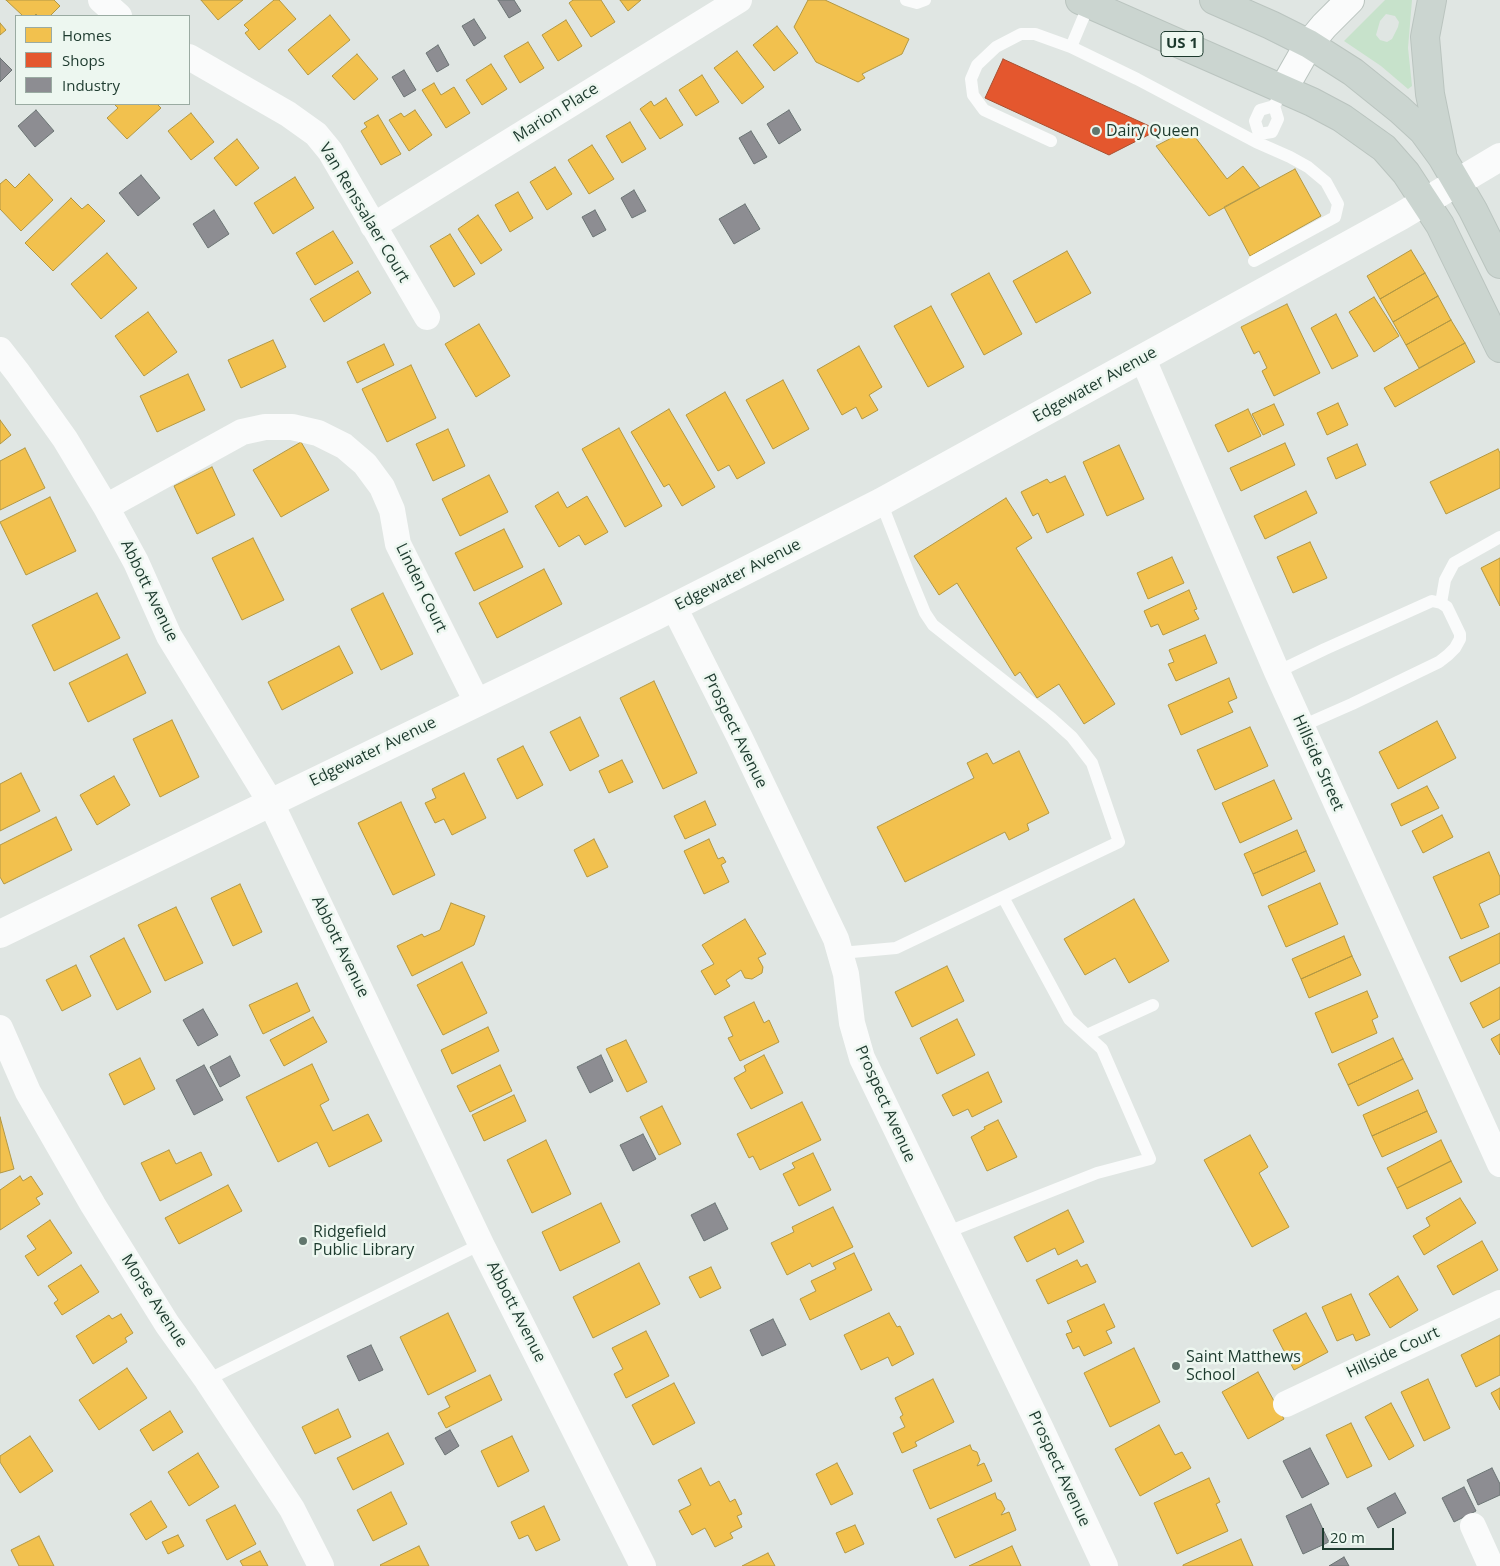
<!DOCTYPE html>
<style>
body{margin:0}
#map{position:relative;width:1500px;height:1566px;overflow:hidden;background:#e0e6e3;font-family:"Open Sans",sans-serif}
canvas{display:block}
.legend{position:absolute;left:15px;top:15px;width:175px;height:90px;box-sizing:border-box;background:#edf7f0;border:1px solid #9aaba2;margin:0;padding:6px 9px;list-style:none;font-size:15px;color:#1d3a2e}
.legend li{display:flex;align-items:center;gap:10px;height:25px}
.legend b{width:25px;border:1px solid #9aaba2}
.scale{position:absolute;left:1322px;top:1528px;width:72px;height:22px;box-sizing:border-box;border:2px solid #1d3a2e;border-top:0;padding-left:6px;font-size:15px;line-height:18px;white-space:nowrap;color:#1d3a2e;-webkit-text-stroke:4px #edf7f0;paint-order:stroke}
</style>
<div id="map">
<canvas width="1500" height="1566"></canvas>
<ul class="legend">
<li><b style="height:14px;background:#f2c14e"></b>Homes</li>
<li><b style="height:14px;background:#e4572e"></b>Shops</li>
<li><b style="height:14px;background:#8d8d92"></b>Industry</li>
</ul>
<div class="scale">20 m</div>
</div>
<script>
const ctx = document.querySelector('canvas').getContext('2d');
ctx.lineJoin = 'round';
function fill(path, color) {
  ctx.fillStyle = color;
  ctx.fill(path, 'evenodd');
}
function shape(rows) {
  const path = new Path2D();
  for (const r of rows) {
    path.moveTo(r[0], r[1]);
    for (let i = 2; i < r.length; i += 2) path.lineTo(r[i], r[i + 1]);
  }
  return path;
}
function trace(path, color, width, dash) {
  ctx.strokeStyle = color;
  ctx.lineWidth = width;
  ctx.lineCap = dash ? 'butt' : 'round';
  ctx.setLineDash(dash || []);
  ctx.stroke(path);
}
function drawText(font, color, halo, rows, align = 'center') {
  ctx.font = font + ' "Open Sans",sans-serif';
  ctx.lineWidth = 5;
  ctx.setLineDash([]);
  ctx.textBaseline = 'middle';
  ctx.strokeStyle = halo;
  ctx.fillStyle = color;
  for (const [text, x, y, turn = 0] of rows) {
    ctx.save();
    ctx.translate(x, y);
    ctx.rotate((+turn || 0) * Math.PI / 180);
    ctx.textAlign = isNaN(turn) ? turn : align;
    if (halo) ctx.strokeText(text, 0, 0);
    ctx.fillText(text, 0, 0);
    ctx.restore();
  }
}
const green = shape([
 [1385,0,1412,0,1408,48,1412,86,1408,89,1381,66,1344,41],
 [1386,14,1395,16,1399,22,1398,27,1392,39,1387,42,1380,40,1376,35,1380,21]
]);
const homes = shape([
 [6,0,54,0,60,6,50,16,38,16,36,14,34,16,23,16,6,0],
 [201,0,243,0,218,20,201,0],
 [274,0,279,0,296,19,259,50,245,33,249,30,244,25,274,0],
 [573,0,601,0,615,22,591,37,569,3,573,0],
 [620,0,641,0,628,11,620,0],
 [808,0,825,0,909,39,902,54,862,74,865,78,858,82,816,62,794,27,808,0],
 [330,15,350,40,308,75,288,50,330,15],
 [566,20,582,46,558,61,542,35,566,20],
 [0,23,6,30,0,35,0,23],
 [777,26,798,53,774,71,753,45,777,26],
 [528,42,544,68,520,83,504,56,528,42],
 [737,51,764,87,742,104,714,68,737,51],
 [357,54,378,79,354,100,332,76,357,54],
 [491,64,507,89,482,105,466,80,491,64],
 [702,75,719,102,696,116,679,90,702,75],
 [434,83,441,95,454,87,470,113,446,128,422,90,434,83],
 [666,98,683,125,660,139,640,109,651,101,654,106,666,98],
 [114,104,157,104,161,108,127,139,107,118,118,108,114,104],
 [415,110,432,135,409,151,389,120,401,113,404,117,415,110],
 [191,113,214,142,191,160,168,131,191,113],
 [378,115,401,154,381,165,361,131,367,127,364,123,378,115],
 [630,122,646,149,622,163,606,136,630,122],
 [1189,129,1227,179,1243,166,1260,188,1209,216,1156,146,1189,129],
 [237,139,259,168,236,186,214,158,237,139],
 [592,145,614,179,589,194,568,160,592,145],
 [555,167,572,194,547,210,530,182,555,167],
 [1295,169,1321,216,1250,256,1224,207,1295,169],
 [29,174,53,200,21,231,0,209,0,184,6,179,15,188,29,174],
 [295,177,314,208,273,234,254,203,295,177],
 [518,192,533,218,510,232,495,205,518,192],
 [71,198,82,209,88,204,105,221,53,271,25,243,71,198],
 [478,215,502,250,481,264,458,229,478,215],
 [333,231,353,263,315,285,296,253,333,231],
 [450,234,475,274,454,287,430,246,450,234],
 [1411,250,1425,273,1380,299,1367,276,1411,250],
 [1067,251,1091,293,1036,323,1013,281,1067,251],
 [107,253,137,288,101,319,71,284,107,253],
 [358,271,371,293,324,322,310,299,358,271],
 [989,273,1022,334,984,355,951,294,989,273],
 [1425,273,1438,296,1393,322,1380,299,1425,273],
 [1438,296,1451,320,1406,345,1393,322,1438,296],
 [1374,297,1399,336,1374,352,1349,312,1374,297],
 [1287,304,1320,373,1274,396,1262,371,1267,368,1259,351,1254,354,1241,327,1287,304],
 [931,306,964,367,928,387,894,326,931,306],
 [148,312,177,352,144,376,115,336,148,312],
 [1336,314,1358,356,1332,369,1311,328,1336,314],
 [1451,320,1465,343,1419,368,1406,345,1451,320],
 [479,324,510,376,476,397,445,344,479,324],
 [273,340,286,367,241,388,228,360,273,340],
 [1465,343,1475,362,1395,407,1384,388,1465,343],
 [384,344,394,365,357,383,347,362,384,344],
 [859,346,882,387,869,395,878,410,862,419,856,407,842,415,817,370,859,346],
 [411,365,436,418,387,442,362,389,411,365],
 [188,374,205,410,157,432,140,396,188,374],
 [783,380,809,429,773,449,746,400,783,380],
 [725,392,765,463,737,479,729,465,718,471,686,415,725,392],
 [1338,403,1348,425,1327,435,1317,413,1338,403],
 [1274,404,1284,425,1263,435,1252,414,1274,404],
 [669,409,715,487,682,506,669,484,664,487,631,432,669,409],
 [1248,409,1261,436,1228,452,1215,425,1248,409],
 [0,420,11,435,0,444,0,420],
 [619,428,662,506,625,527,582,449,619,428],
 [448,429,465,466,433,481,416,444,448,429],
 [301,442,329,490,281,517,253,470,301,442],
 [1285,443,1295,465,1241,491,1230,468,1285,443],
 [1357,444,1366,465,1336,479,1327,458,1357,444],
 [1119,445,1144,499,1107,516,1083,462,1119,445],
 [25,448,45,488,0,510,0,461,25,448],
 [1498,449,1500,453,1500,488,1446,514,1430,482,1498,449],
 [212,467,235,515,197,534,174,486,212,467],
 [489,475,508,512,460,536,442,499,489,475],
 [1065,476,1084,515,1047,533,1038,513,1033,516,1021,492,1047,479,1050,483,1065,476],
 [1306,491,1317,513,1265,539,1254,516,1306,491],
 [558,492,567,508,587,496,608,532,585,545,579,535,559,547,535,506,558,492],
 [50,497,76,551,26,575,0,522,50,497],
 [1006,498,1032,538,1016,548,1115,704,1084,724,1059,684,1037,698,1020,672,1015,676,957,583,939,595,914,556,1006,498],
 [504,529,523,567,474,591,455,553,504,529],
 [253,538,284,600,242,620,212,558,253,538],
 [1310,542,1327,578,1293,593,1277,557,1310,542],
 [1172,557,1184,583,1148,599,1137,573,1172,557],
 [1500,558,1500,606,1481,568,1500,558],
 [544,569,562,604,497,638,479,603,544,569],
 [1189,590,1197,609,1194,610,1199,619,1163,635,1158,624,1151,627,1144,611,1189,590],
 [97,593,120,638,54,671,32,625,97,593],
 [383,593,413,654,381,670,351,609,383,593],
 [1205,635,1217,663,1176,681,1168,664,1174,662,1169,650,1205,635],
 [339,646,353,673,282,710,268,682,339,646],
 [127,654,146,693,88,722,69,683,127,654],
 [1229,678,1237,698,1228,702,1233,712,1181,735,1168,705,1229,678],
 [654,681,697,773,663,789,620,698,654,681],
 [580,717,599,756,570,771,550,732,580,717],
 [172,720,199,777,160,797,133,739,172,720],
 [1437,721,1456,758,1398,789,1379,752,1437,721],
 [1250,727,1268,766,1215,790,1197,750,1250,727],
 [523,746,543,785,517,799,497,759,523,746],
 [1019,751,1049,813,1027,824,1029,830,1009,840,1005,832,905,882,877,827,974,778,967,763,987,753,993,764,1019,751],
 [622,760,633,782,609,793,599,771,622,760],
 [21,773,40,811,0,831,0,784,21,773],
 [464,773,486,818,452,835,444,819,435,823,425,803,436,798,432,789,464,773],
 [114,776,130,805,97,825,80,795,114,776],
 [1274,780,1292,819,1240,843,1222,803,1274,780],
 [1427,786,1439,808,1401,826,1391,804,1427,786],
 [705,801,716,825,685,839,674,816,705,801],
 [401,802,435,875,393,895,358,823,401,802],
 [1442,815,1453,837,1423,853,1412,831,1442,815],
 [56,817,72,850,4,884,0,877,0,845,56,817],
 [1297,830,1306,851,1253,874,1244,854,1297,830],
 [594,839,608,867,587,877,574,850,594,839],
 [709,839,718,859,723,857,726,862,721,865,729,882,704,894,684,851,709,839],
 [1306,851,1315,871,1262,896,1253,874,1306,851],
 [1489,852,1500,877,1500,894,1479,904,1489,927,1461,939,1433,877,1489,852],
 [1320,883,1338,924,1286,947,1268,906,1320,883],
 [240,884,262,932,233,946,211,898,240,884],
 [1134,899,1169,961,1129,983,1115,958,1085,975,1064,939,1134,899],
 [451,903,485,916,474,945,412,976,397,946,422,934,424,937,440,930,451,903],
 [176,907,203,963,165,981,138,925,176,907],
 [745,919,766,954,758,958,763,967,762,973,752,979,745,978,741,970,726,980,730,986,715,995,701,971,714,964,702,945,745,919],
 [1500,933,1500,963,1461,982,1449,957,1500,933],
 [1344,936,1352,956,1301,979,1292,959,1344,936],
 [124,938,151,992,117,1010,90,956,124,938],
 [1352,956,1361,975,1309,998,1301,979,1352,956],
 [462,962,487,1013,443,1035,417,985,462,962],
 [76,965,91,996,62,1011,46,980,76,965],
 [947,966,964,1001,912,1027,895,992,947,966],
 [297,983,310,1011,263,1034,249,1005,297,983],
 [1500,987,1500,1019,1483,1028,1470,1003,1500,987],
 [1367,991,1378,1017,1372,1020,1377,1033,1332,1053,1315,1013,1367,991],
 [754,1002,764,1023,769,1020,779,1042,740,1061,728,1038,733,1036,724,1017,754,1002],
 [313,1017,327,1042,284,1066,270,1040,313,1017],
 [957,1019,975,1055,937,1074,920,1038,957,1019],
 [488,1027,499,1051,452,1074,441,1050,488,1027],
 [1500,1034,1500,1055,1491,1039,1500,1034],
 [1393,1038,1403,1059,1348,1085,1338,1064,1393,1038],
 [626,1040,647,1082,627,1092,606,1049,626,1040],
 [764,1055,783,1093,751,1109,734,1078,746,1071,744,1066,764,1055],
 [140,1058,155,1089,124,1105,109,1074,140,1058],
 [1403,1059,1413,1079,1358,1106,1348,1085,1403,1059],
 [312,1064,329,1100,320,1105,333,1131,368,1114,382,1141,329,1167,317,1142,278,1162,246,1097,312,1064],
 [500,1065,512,1091,470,1112,457,1086,500,1065],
 [988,1072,1002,1102,972,1117,968,1109,953,1116,942,1095,988,1072],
 [1418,1090,1427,1111,1372,1136,1363,1115,1418,1090],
 [514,1095,526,1121,484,1141,472,1115,514,1095],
 [802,1102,821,1140,760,1170,753,1156,749,1158,737,1134,802,1102],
 [662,1106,681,1144,659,1155,640,1117,662,1106],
 [1427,1111,1437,1132,1382,1157,1372,1136,1427,1111],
 [0,1117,14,1169,0,1173,0,1117],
 [998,1120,1017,1157,987,1171,971,1137,985,1129,984,1127,998,1120],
 [1250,1135,1268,1167,1259,1173,1289,1227,1252,1247,1204,1160,1250,1135],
 [546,1140,571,1194,532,1213,507,1160,546,1140],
 [1441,1140,1451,1161,1397,1188,1387,1168,1441,1140],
 [169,1150,176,1164,201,1152,212,1175,160,1201,141,1163,169,1150],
 [813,1153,831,1190,799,1206,783,1174,795,1168,792,1163,813,1153],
 [1451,1161,1462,1182,1407,1209,1397,1188,1451,1161],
 [20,1176,23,1181,31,1176,43,1194,36,1198,40,1204,0,1230,0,1190,20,1176],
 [228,1185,242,1211,179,1244,165,1218,228,1185],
 [1460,1198,1476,1223,1424,1255,1413,1236,1430,1226,1426,1218,1460,1198],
 [601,1203,620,1242,560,1271,542,1232,601,1203],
 [833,1207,853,1247,812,1267,810,1263,787,1275,771,1243,794,1232,792,1227,833,1207],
 [1068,1210,1084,1242,1058,1255,1055,1248,1027,1262,1014,1237,1068,1210],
 [50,1220,72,1253,38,1276,25,1256,36,1249,27,1236,50,1220],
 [1482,1241,1498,1270,1453,1295,1437,1266,1482,1241],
 [854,1253,872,1290,810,1320,800,1299,816,1291,811,1281,836,1269,833,1263,854,1253],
 [1077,1260,1081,1267,1087,1264,1096,1282,1048,1304,1036,1280,1077,1260],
 [639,1263,660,1304,593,1338,573,1297,639,1263],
 [81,1265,99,1292,62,1315,54,1303,58,1300,48,1286,81,1265],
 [711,1267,721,1288,700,1298,689,1277,711,1267],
 [1398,1276,1418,1310,1390,1328,1369,1294,1398,1276],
 [1351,1294,1370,1335,1356,1341,1353,1334,1337,1341,1322,1307,1351,1294],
 [1104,1304,1115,1327,1106,1331,1112,1343,1084,1356,1079,1346,1073,1349,1066,1334,1072,1332,1067,1321,1104,1304],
 [448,1313,476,1371,428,1395,400,1337,448,1313],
 [889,1313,897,1327,900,1326,914,1354,892,1366,888,1357,861,1370,844,1335,889,1313],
 [1306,1313,1328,1352,1294,1370,1273,1330,1306,1313],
 [121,1314,133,1333,125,1338,127,1342,93,1364,76,1336,109,1315,112,1319,121,1314],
 [646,1331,669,1376,626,1398,614,1374,623,1369,612,1348,646,1331],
 [1500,1335,1500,1375,1476,1387,1461,1355,1500,1335],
 [1134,1348,1160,1402,1110,1427,1084,1373,1134,1348],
 [127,1368,147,1398,99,1430,79,1400,127,1368],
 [1258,1372,1284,1419,1248,1439,1222,1392,1258,1372],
 [490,1375,502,1400,446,1428,438,1413,450,1407,445,1397,490,1375],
 [933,1379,954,1422,915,1442,917,1446,902,1453,893,1433,905,1427,900,1417,903,1415,895,1398,933,1379],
 [1428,1379,1450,1428,1424,1441,1401,1392,1428,1379],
 [674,1383,695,1423,653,1445,632,1405,674,1383],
 [1500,1388,1500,1410,1491,1393,1500,1388],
 [1391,1403,1414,1446,1389,1460,1365,1417,1391,1403],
 [338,1409,351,1437,315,1454,302,1427,338,1409],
 [170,1411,183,1432,153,1451,140,1430,170,1411],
 [1351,1423,1372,1466,1347,1478,1326,1435,1351,1423],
 [1159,1425,1175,1455,1182,1452,1191,1468,1140,1496,1115,1449,1159,1425],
 [388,1433,404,1464,353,1490,337,1458,388,1433],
 [30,1436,53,1471,20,1493,0,1462,0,1456,30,1436],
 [512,1436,529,1471,498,1487,481,1451,512,1436],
 [970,1445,972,1450,977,1452,980,1460,977,1466,984,1463,992,1481,930,1509,913,1470,970,1445],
 [198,1453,219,1487,189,1506,168,1472,198,1453],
 [837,1463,853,1494,831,1505,816,1474,837,1463],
 [701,1468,710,1486,719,1481,730,1502,735,1499,742,1514,737,1516,742,1527,730,1533,733,1538,715,1547,705,1528,692,1535,679,1511,691,1505,678,1480,701,1468],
 [1209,1478,1220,1502,1216,1504,1228,1531,1177,1554,1154,1503,1209,1478],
 [391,1492,407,1524,373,1541,357,1510,391,1492],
 [995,1493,997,1499,1001,1501,1005,1509,1001,1515,1009,1512,1016,1530,955,1558,937,1519,995,1493],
 [151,1501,167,1527,146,1540,130,1514,151,1501],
 [235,1505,256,1544,227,1560,206,1520,235,1505],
 [544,1506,560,1540,536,1551,528,1535,519,1539,511,1522,544,1506],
 [855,1525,864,1544,845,1553,836,1533,855,1525],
 [178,1535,184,1546,168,1554,162,1542,178,1535],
 [39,1536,54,1566,19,1566,11,1550,39,1536],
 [1241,1539,1253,1566,1183,1566,1183,1565,1241,1539],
 [419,1546,429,1566,381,1566,380,1565,419,1546],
 [1012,1546,1021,1566,969,1566,1012,1546],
 [260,1551,268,1566,243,1566,240,1561,260,1551],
 [768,1553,775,1566,742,1566,768,1553]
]);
const shops = shape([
 [1003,59,1158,130,1109,155,985,98,1003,59]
]);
const industry = shape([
 [498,0,514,0,521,11,509,18,498,0],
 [474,19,486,38,474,46,462,26,474,19],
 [438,45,449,65,437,72,426,53,438,45],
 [0,58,12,70,0,82,0,58],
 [404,70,416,90,404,97,392,77,404,70],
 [36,110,54,131,35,147,18,126,36,110],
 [789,110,801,130,779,144,767,124,789,110],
 [751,131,767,157,754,164,739,138,751,131],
 [141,175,160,198,138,216,119,193,141,175],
 [634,190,646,211,632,218,621,198,634,190],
 [745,204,760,229,734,244,719,219,745,204],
 [214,210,229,234,208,248,193,224,214,210],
 [595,210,606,230,593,237,582,217,595,210],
 [203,1009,218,1035,198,1046,183,1020,203,1009],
 [601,1055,613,1081,590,1093,577,1067,601,1055],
 [230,1056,240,1076,220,1087,210,1067,230,1056],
 [204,1065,223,1100,194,1115,176,1080,204,1065],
 [643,1134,656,1159,633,1171,620,1145,643,1134],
 [715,1203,728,1229,704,1241,691,1215,715,1203],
 [773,1319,786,1345,762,1356,750,1330,773,1319],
 [371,1345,383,1370,359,1381,347,1356,371,1345],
 [450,1430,459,1446,445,1455,435,1438,450,1430],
 [1310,1448,1329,1484,1302,1498,1283,1461,1310,1448],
 [1492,1468,1500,1484,1500,1495,1478,1505,1467,1480,1492,1468],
 [1464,1487,1476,1511,1454,1522,1442,1498,1464,1487],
 [1395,1493,1406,1513,1378,1528,1367,1508,1395,1493],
 [1311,1504,1329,1542,1303,1554,1286,1516,1311,1504],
 [1344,1557,1349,1566,1329,1566,1344,1557]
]);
const service = shape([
 [906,0,917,3,925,0],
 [1071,47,1089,4],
 [1274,106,1260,110,1255,121,1259,134,1272,132,1278,119,1274,106,1284,88],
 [1051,141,984,110,973,95,971,79,977,65,996,47,1021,34,1035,34,1071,47,1137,79,1256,142,1290,157,1308,167,1326,182,1338,204,1335,217,1254,261],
 [1441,603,1445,580,1454,563,1500,537],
 [1277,672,1325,649,1432,601,1441,603,1447,607,1460,634,1460,639,1455,648,1448,655,1439,662,1352,704,1302,726],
 [841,953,896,948,1119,842,1092,763,1072,737,1051,718,933,625,925,613,911,579,881,502],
 [1087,1035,1153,1005],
 [945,1233,1097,1173,1150,1159,1102,1049,1069,1019,1003,897],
 [207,1380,481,1244]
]);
const minor = shape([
 [101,0,119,16],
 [189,57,288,114,316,134,330,151,427,317],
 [373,226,739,0],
 [0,350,18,373,65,439,106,507,136,562,169,636,271,803,481,1244,643,1566],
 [1143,359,1277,672,1500,1164],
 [106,507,242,432,265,427,292,427,318,433,344,446,365,464,382,487,392,510,398,544,477,702],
 [674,607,740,738,836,939,846,974,852,1023,862,1058,1041,1429,1105,1566],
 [0,1028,28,1092,93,1205,167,1324,207,1380,292,1509,321,1566],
 [1286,1404,1500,1303],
 [1473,1526,1491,1566]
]);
const tertiary = shape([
 [0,934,654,617,881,502,1401,216,1500,157]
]);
const secondary = shape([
 [1284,88,1309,44,1324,26,1350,0]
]);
const primary = shape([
 [1080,0,1312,102,1342,118,1384,148,1406,173,1440,225,1500,348],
 [1214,0,1271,25,1309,44,1353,72,1399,109,1423,131,1442,157,1473,210,1500,264],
 [1432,0,1425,37,1430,94,1442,153]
]);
const markers = [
 [1096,131,5,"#61766d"],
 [303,1241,5,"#61766d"],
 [1176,1366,5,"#61766d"]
];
const shields = [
 [1182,44,42]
];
const shieldNames = [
 ["US 1",1182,44]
];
const streetNames = [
 ["Marion Place",556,113,-32],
 ["Van Renssalaer Court",364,213,59],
 ["Edgewater Avenue",1095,385,-29],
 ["Edgewater Avenue",738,575,-27],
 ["Linden Court",421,588,64],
 ["Abbott Avenue",149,591,64],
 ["Prospect Avenue",735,731,64],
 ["Edgewater Avenue",373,752,-26],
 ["Hillside Street",1318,763,66],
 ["Abbott Avenue",340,947,64],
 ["Prospect Avenue",885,1104,66],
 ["Morse Avenue",154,1301,57],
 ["Abbott Avenue",516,1312,63],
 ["Hillside Court",1393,1353,-25],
 ["Prospect Avenue",1059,1469,65]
];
const poiNames = [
 ["Dairy Queen",1106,131],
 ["Ridgefield",313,1232],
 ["Public Library",313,1250],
 ["Saint Matthews",1186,1357],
 ["School",1186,1375]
];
fill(green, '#c7e2cb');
fill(homes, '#f2c14e');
trace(homes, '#b29844', 1);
fill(shops, '#e4572e');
trace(shops, '#a84e2e', 1);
fill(industry, '#8d8d92');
trace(industry, '#6b7474', 1);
trace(secondary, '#b9c3be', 30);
trace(primary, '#bac4bf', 30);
trace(service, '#fafbfb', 12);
trace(minor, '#fafbfb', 26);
trace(tertiary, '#fafbfb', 28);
trace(secondary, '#fafbfb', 28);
trace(primary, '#cbd5d0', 28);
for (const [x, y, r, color] of markers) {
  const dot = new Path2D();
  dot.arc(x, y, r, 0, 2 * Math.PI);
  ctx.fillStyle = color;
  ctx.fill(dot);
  trace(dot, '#edf7f0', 2);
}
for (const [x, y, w] of shields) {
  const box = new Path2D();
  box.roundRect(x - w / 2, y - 12.5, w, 25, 4);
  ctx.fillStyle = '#edf7f0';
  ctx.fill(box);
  trace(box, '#1d3a2e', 1);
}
drawText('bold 15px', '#1d3a2e', null, shieldNames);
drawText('16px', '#1d3a2e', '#edf7f0', streetNames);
drawText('16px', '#1d3a2e', '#edf7f0', poiNames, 'left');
</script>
